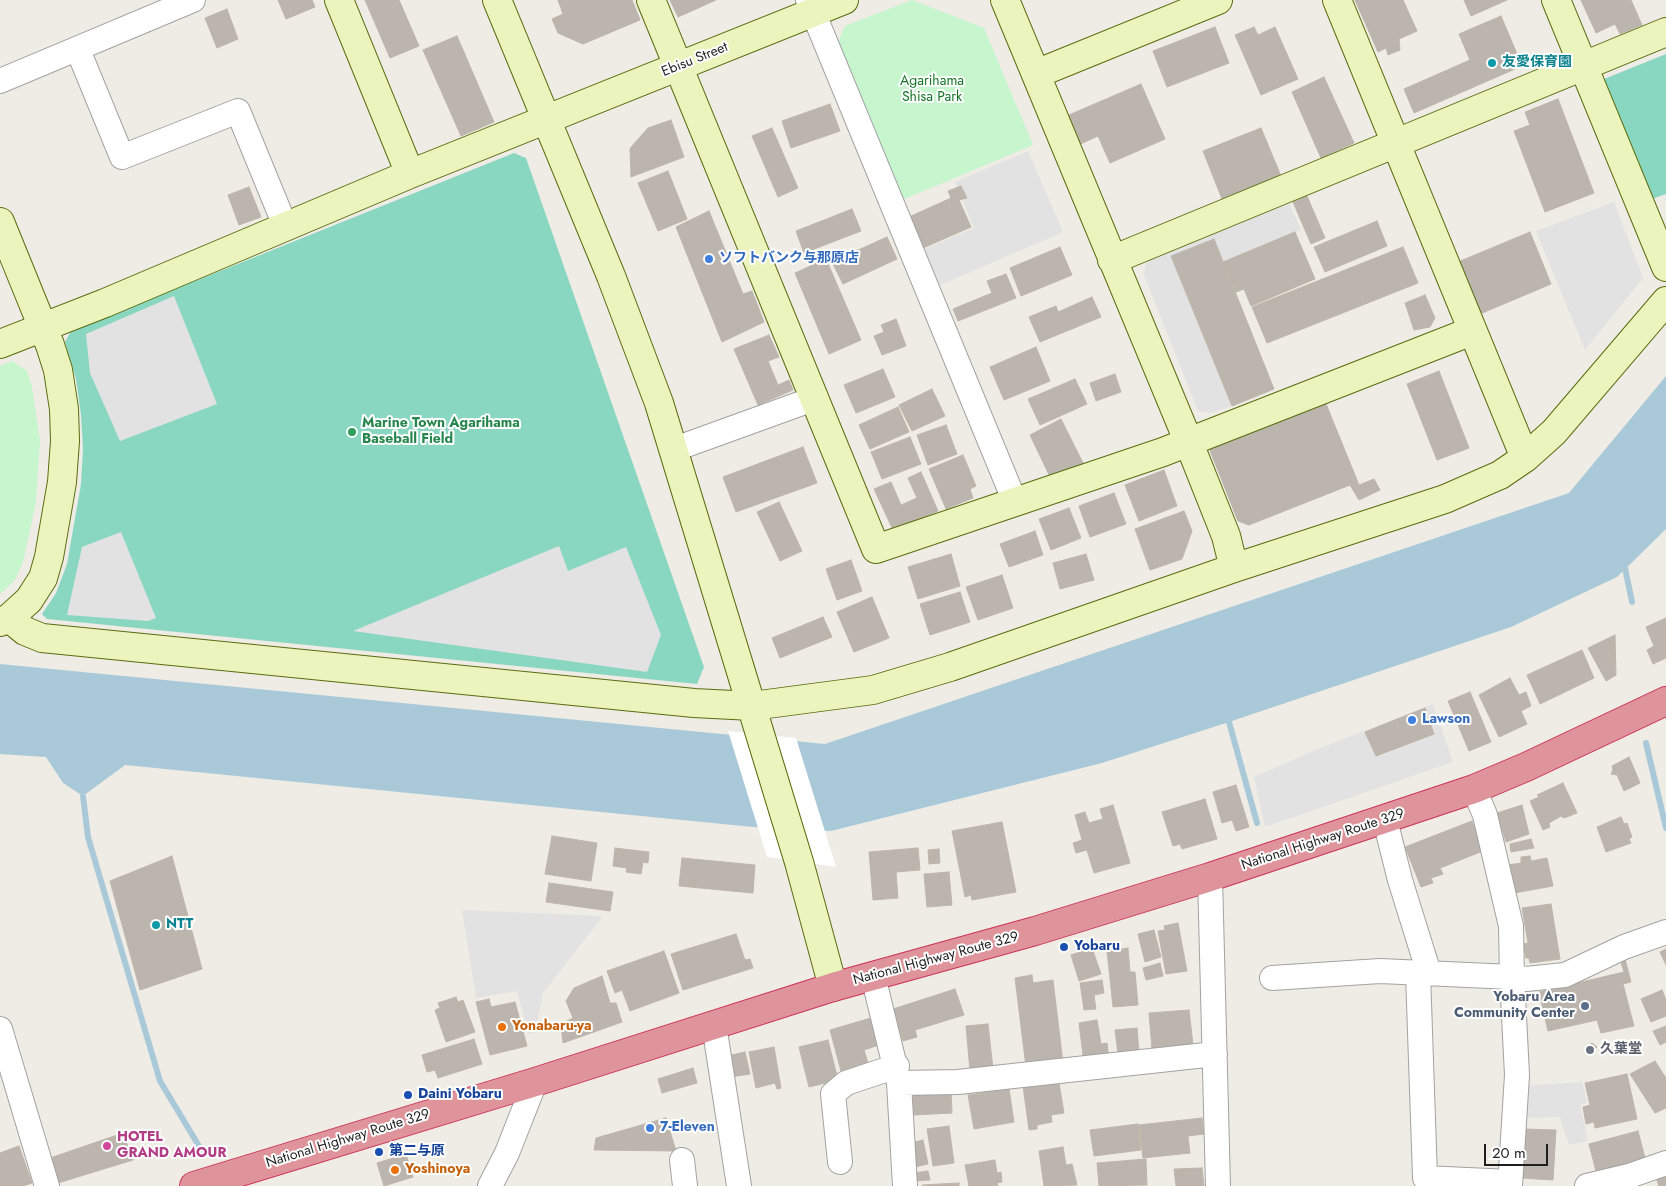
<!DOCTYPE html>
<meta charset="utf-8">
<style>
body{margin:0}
#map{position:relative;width:1666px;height:1186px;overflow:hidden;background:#eeece5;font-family:Jost,sans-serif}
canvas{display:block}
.scale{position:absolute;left:1484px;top:1144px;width:64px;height:22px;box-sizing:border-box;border:2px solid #1e1e1e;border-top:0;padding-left:6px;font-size:15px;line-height:18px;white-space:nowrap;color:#1e1e1e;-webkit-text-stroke:4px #fff;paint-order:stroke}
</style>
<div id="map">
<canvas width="1666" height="1186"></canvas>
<div class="scale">20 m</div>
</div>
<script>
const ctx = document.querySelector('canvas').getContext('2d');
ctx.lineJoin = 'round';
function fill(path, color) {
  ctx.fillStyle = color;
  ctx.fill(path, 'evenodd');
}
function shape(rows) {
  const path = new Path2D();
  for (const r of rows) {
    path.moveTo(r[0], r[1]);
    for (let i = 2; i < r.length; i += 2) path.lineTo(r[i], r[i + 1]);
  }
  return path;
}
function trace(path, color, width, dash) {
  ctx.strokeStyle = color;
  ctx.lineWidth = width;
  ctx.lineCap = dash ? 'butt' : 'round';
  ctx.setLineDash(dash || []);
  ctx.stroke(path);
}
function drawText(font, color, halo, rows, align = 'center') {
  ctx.font = font + ' Jost,"Noto Sans JP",sans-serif';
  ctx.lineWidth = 4;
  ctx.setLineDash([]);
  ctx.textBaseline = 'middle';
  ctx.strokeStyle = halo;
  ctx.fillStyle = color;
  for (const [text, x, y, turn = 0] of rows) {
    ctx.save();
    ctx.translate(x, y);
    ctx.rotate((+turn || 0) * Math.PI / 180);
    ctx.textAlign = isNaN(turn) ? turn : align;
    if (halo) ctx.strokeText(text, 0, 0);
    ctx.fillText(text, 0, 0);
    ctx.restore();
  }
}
const park = shape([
 [912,0,984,28,1033,145,902,200,836,47,845,26],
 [12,361,27,371,32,387,40,441,36,502,23,562,15,580,0,594,0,366]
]);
const pitch = shape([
 [1666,54,1666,194,1652,199,1604,79],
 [514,153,526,158,704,667,697,684,47,619,42,614,56,593,67,564,81,484,83,448,81,415,76,379,65,342,71,331]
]);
const parking = shape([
 [1028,151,1063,232,931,289,915,253,974,228,955,182],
 [1614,202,1643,278,1585,350,1536,231],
 [1289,204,1301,230,1223,262,1213,239,1171,256,1232,406,1211,413,1198,411,1144,275,1147,260],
 [174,296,217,404,120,441,90,373,86,334],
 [121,532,156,618,148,621,67,615,82,547],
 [559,546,568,571,626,547,661,635,647,672,353,631],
 [1433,704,1453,762,1265,827,1254,777,1313,751],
 [462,910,603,916,543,993,535,1033,529,1034,517,991,476,998],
 [1582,1082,1587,1102,1580,1105,1588,1141,1569,1145,1560,1117,1518,1118,1521,1086]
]);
const water = shape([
 [1666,376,1666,529,1617,577,1511,627,1229,722,1102,763,831,831,753,827,125,765,83,796,63,783,46,757,0,754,0,664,825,744,1569,493]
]);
const pier = shape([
 [728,731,796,738,836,867,767,857]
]);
const stream = shape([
 [1625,568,1632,602],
 [1229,722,1257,823],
 [1646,743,1666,828],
 [83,796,88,837,160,1081,202,1151]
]);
const building = shape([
 [278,0,312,0,315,7,286,19,278,0],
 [365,0,399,0,419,46,390,58,365,0],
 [558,0,632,0,640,20,583,44,558,33,552,19,563,14,558,0],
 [670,0,716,0,678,17,670,0],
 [1355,0,1403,0,1417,31,1399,39,1400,50,1388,55,1386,48,1378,52,1355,0],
 [1464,0,1507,0,1471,16,1464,0],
 [1581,0,1631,0,1642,25,1620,34,1615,24,1596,33,1581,0],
 [227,9,238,39,217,48,205,18,227,9],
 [1501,16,1522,66,1414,113,1404,89,1470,60,1459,34,1501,16],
 [1215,27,1229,63,1167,87,1153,51,1215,27],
 [1254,27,1258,35,1275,27,1298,79,1261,95,1235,35,1254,27],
 [457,36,494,122,461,136,423,50,457,36],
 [1324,77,1354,143,1321,158,1292,92,1324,77],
 [1141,84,1165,139,1110,163,1098,136,1074,147,1062,118,1141,84],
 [1558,99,1594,193,1545,212,1514,131,1530,125,1525,112,1558,99],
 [830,104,840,131,791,148,782,121,830,104],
 [671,120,684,157,631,177,630,149,632,146,648,128,671,120],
 [772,128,798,188,778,197,752,136,772,128],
 [1261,128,1281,176,1222,199,1203,151,1261,128],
 [668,171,687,219,658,231,638,183,668,171],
 [961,186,967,198,959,200,971,227,923,248,909,217,951,198,948,191,961,186],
 [249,187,261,217,239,225,228,195,249,187],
 [1307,196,1325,238,1311,244,1293,202,1307,196],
 [852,209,861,231,804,253,796,231,852,209],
 [709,211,743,294,752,291,764,322,722,342,676,227,709,211],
 [1377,221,1387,246,1325,272,1314,247,1377,221],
 [1295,232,1315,279,1251,306,1244,289,1236,292,1223,262,1295,232],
 [1530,232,1551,284,1480,314,1458,262,1530,232],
 [887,237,897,259,843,284,832,262,887,237],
 [1214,239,1274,389,1232,406,1171,256,1214,239],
 [1060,247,1072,275,1021,296,1010,268,1060,247],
 [1403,247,1418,283,1267,343,1252,307,1403,247],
 [826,259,861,340,829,354,795,273,826,259],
 [1006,274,1016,298,958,321,953,309,992,293,987,281,1006,274],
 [1425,295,1435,318,1430,327,1414,330,1405,303,1425,295],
 [1092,297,1101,317,1040,342,1029,317,1056,306,1058,312,1092,297],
 [896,319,906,346,882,355,874,336,884,332,881,325,896,319],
 [769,335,779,357,768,361,778,385,789,380,793,390,758,405,734,349,769,335],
 [1036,347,1050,381,1004,400,990,367,1036,347],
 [883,369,895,397,856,413,844,385,883,369],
 [1439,371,1469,448,1437,460,1407,384,1439,371],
 [1115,374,1121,392,1096,401,1090,383,1115,374],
 [1075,379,1087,404,1040,425,1028,399,1075,379],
 [932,389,945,416,912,431,899,405,932,389],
 [1324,399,1359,485,1374,479,1380,490,1359,500,1350,485,1249,525,1238,521,1209,448,1324,399],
 [898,407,909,432,870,449,859,425,898,407],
 [1061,419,1084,465,1052,481,1030,435,1061,419],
 [946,425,957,454,928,465,917,435,946,425],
 [910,437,921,464,882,479,871,452,910,437],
 [803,447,817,483,736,512,723,477,803,447],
 [963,455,976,486,970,489,973,498,946,509,929,469,963,455],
 [1164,470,1177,506,1139,521,1125,485,1164,470],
 [921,472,938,511,893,530,874,489,891,482,901,505,917,498,908,478,921,472],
 [1114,493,1126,524,1090,537,1079,506,1114,493],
 [779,502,802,551,780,561,757,512,779,502],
 [1069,508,1081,538,1051,550,1039,519,1069,508],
 [1184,511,1192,531,1182,559,1150,570,1135,529,1184,511],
 [1035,531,1043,555,1009,567,1000,544,1035,531],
 [951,554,960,586,918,599,908,567,951,554],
 [1086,554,1094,580,1060,589,1053,563,1086,554],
 [851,560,862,591,837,600,826,569,851,560],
 [1002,575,1013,608,978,620,966,587,1002,575],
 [960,592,970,622,930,635,920,604,960,592],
 [872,597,889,638,854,652,837,612,872,597],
 [823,617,832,637,780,658,772,638,823,617],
 [1666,618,1666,658,1653,664,1647,650,1654,646,1646,627,1666,618],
 [1615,635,1616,675,1606,681,1588,648,1615,635],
 [1582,650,1594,678,1540,704,1527,675,1582,650],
 [1510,678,1519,695,1526,692,1531,706,1521,711,1527,724,1499,737,1479,695,1510,678],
 [1470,692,1491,742,1469,751,1448,701,1470,692],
 [1425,708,1434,734,1376,756,1365,732,1425,708],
 [1629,757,1640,783,1624,791,1617,775,1611,774,1613,770,1612,766,1629,757],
 [1563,783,1577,813,1564,818,1561,816,1549,823,1550,827,1543,830,1530,801,1539,797,1537,795,1563,783],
 [1236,785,1249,827,1236,831,1232,820,1222,823,1213,792,1236,785],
 [1205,799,1217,839,1182,849,1180,844,1173,846,1162,812,1205,799],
 [1113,805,1130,863,1094,873,1087,850,1076,853,1073,843,1082,840,1075,815,1085,812,1089,823,1103,819,1100,809,1113,805],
 [1522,805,1529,834,1506,842,1497,813,1522,805],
 [1621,817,1624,824,1627,823,1632,837,1629,839,1631,843,1606,852,1597,827,1621,817],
 [1472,821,1483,851,1440,868,1443,874,1431,878,1433,883,1421,887,1405,847,1472,821],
 [1002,822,1016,892,972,900,971,895,965,897,952,831,1002,822],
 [552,836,597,843,591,881,545,874,552,836],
 [1531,839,1534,848,1511,852,1510,844,1531,839],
 [615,848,649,852,648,863,643,862,641,874,626,872,627,868,613,866,615,848],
 [918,848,920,870,896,872,898,898,873,900,869,852,918,848],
 [939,849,940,863,929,864,928,850,939,849],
 [172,856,202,969,140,990,110,881,172,856],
 [1530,856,1531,861,1547,858,1553,886,1514,893,1508,865,1521,863,1521,857,1530,856],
 [682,858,755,865,753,893,679,886,682,858],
 [949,872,952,905,927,907,924,874,949,872],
 [549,883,613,892,610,911,546,902,549,883],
 [1551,904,1560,959,1530,963,1529,958,1526,958,1523,944,1528,943,1522,908,1551,904],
 [1178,923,1187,971,1166,974,1158,931,1165,930,1164,926,1178,923],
 [1154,930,1161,957,1145,962,1138,934,1154,930],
 [736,934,745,960,750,959,753,968,683,990,671,954,736,934],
 [1092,948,1101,974,1079,981,1071,955,1092,948],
 [1128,948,1130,972,1135,972,1138,1005,1113,1007,1107,951,1128,948],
 [1666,949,1666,965,1660,952,1666,949],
 [664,951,679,993,630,1011,622,990,615,993,607,971,664,951],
 [1620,959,1625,959,1631,982,1623,984,1634,1026,1601,1033,1597,1020,1548,1031,1539,992,1624,972,1620,959],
 [1160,963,1163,976,1146,980,1143,968,1160,963],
 [1032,975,1033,983,1053,980,1063,1063,1026,1067,1015,978,1032,975],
 [602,976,610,1003,616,1003,622,1022,563,1043,561,1024,573,1018,566,1001,574,988,602,976],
 [1102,980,1104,993,1094,995,1096,1009,1084,1010,1080,983,1102,980],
 [955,989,964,1015,915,1030,917,1037,903,1041,893,1009,955,989],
 [1662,990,1666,1000,1666,1016,1651,1022,1641,999,1662,990],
 [456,997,458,1002,463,1000,475,1032,446,1042,435,1010,440,1008,438,1003,456,997],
 [489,999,491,1007,515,1002,527,1046,490,1055,476,1002,489,999],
 [1189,1010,1193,1045,1152,1049,1149,1013,1189,1010],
 [871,1018,879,1045,864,1050,868,1063,841,1071,830,1030,871,1018],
 [1097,1020,1101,1044,1107,1043,1109,1060,1084,1063,1079,1023,1097,1020],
 [988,1024,993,1069,970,1071,966,1026,988,1024],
 [1666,1026,1666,1042,1660,1045,1653,1031,1666,1026],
 [1137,1028,1139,1052,1118,1054,1115,1030,1137,1028],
 [474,1039,482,1064,438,1078,435,1070,427,1072,422,1055,474,1039],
 [828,1040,838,1080,809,1087,799,1047,828,1040],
 [1592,1043,1597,1047,1590,1055,1584,1050,1592,1043],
 [774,1047,781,1088,777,1089,775,1083,756,1088,749,1052,774,1047],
 [745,1052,750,1074,731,1077,727,1056,745,1052],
 [1655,1061,1666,1078,1666,1108,1655,1113,1630,1074,1655,1061],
 [693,1068,697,1083,662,1093,658,1079,693,1068],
 [1627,1074,1637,1119,1595,1128,1594,1122,1586,1124,1583,1107,1590,1105,1585,1083,1627,1074],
 [1059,1083,1064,1113,1051,1115,1052,1122,1037,1125,1037,1129,1029,1130,1023,1086,1059,1083],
 [1009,1089,1014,1122,974,1129,968,1095,1009,1089],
 [951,1090,952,1113,914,1115,913,1091,951,1090],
 [666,1118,676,1151,594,1150,596,1138,666,1118],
 [1202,1118,1204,1134,1188,1136,1190,1153,1143,1158,1139,1125,1202,1118],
 [1138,1124,1141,1150,1094,1156,1090,1130,1138,1124],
 [949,1126,954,1163,933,1166,927,1129,949,1126],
 [1525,1129,1556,1130,1553,1180,1522,1178,1525,1129],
 [1638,1131,1646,1162,1597,1175,1589,1144,1638,1131],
 [123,1133,133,1160,58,1183,50,1158,123,1133],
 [923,1140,928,1164,915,1167,910,1143,923,1140],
 [19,1146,32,1183,23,1186,0,1186,0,1153,19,1146],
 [1063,1147,1066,1165,1072,1164,1077,1185,1044,1186,1039,1151,1063,1147],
 [406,1154,413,1177,384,1186,377,1163,406,1154],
 [1146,1159,1147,1185,1099,1186,1097,1163,1146,1159],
 [995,1160,997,1173,1001,1172,1002,1182,997,1183,998,1186,969,1186,965,1165,995,1160],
 [1202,1168,1204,1186,1176,1186,1174,1169,1202,1168],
 [928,1171,930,1180,914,1181,913,1173,928,1171],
 [1666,1172,1666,1186,1659,1186,1655,1175,1666,1172],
 [959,1183,959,1186,923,1186,922,1185,959,1183]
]);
const street = shape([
 [808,0,1015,502],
 [78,50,122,157,238,111,286,228],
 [0,81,193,0],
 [675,449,816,398],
 [1385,820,1400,880,1429,973],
 [1210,877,1218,1186],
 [1418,973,1425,1178,1510,1182],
 [873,976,899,1083,905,1186],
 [1272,978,1380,971,1512,977,1511,926,1485,815,1474,789],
 [714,1025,739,1186],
 [0,1029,47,1186],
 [899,1083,958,1082,1215,1054],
 [682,1160,685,1186],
 [840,1162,833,1094,846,1083,897,1066],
 [490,1186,507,1153,535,1082],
 [1510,1186,1517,1075,1512,977,1526,979,1565,975,1624,947,1666,932],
 [1587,1186,1629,1176,1666,1163]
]);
const secondary = shape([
 [339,0,410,174],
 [497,0,611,276,659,403,799,862,833,987],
 [651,0,876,549,1163,452,1472,331],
 [1005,0,1189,443,1226,536,1234,568],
 [1337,0,1525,458],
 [1556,0,1666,267],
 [1036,74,1218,0],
 [0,222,50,345,58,370,64,409,65,441,62,482,49,557,43,578,29,600,9,618,0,622],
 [1112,260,1666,32],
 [0,344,105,303,410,174,844,0],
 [9,618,25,631,42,638,694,703,752,706,873,690,950,667,1234,568,1445,499,1500,475,1525,458,1554,432,1666,301]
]);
const highway = shape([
 [194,1186,535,1082,833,987,1035,931,1210,877,1474,789,1526,767,1666,701]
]);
const markers = [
 [1492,63,5,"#0f9aa8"],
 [709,259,5,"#3f7fe0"],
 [352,432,5,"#2e9e5b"],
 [1412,720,5,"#3f7fe0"],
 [156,925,5,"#0f9aa8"],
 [1064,947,5,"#1a4fb4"],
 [1585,1006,5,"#5c6f8a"],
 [502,1027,5,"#e8710a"],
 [1590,1050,5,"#6b7280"],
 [408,1095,5,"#1a4fb4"],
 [650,1128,5,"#3f7fe0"],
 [107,1146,5,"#d1479c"],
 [379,1152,5,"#1a4fb4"],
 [395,1170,5,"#e8710a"]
];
const streetNames = [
 ["Ebisu Street",695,60,-22],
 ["National Highway Route 329",1323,840,-18],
 ["National Highway Route 329",936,959,-15],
 ["National Highway Route 329",348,1139,-17]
];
const cultureNames = [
 ["友愛保育園",1502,63],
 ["NTT",166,925]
];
const parkNames = [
 ["Agarihama",932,82],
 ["Shisa Park",932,98]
];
const shopNames = [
 ["ソフトバンク与那原店",719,259],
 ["Lawson",1422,720],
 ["7-Eleven",660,1128]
];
const leisureNames = [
 ["Marine Town Agarihama",362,424],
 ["Baseball Field",362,440]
];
const transitNames = [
 ["Yobaru",1074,947],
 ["Daini Yobaru",418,1095],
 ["第二与原",389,1152]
];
const serviceNames = [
 ["Yobaru Area",1575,998],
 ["Community Center",1575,1014]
];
const foodNames = [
 ["Yonabaru-ya",512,1027],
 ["Yoshinoya",405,1170]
];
const worshipNames = [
 ["久葉堂",1600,1050]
];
const hotelNames = [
 ["HOTEL",117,1138],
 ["GRAND AMOUR",117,1154]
];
fill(park, '#c6f5ce');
fill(pitch, '#8ad7c1');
fill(parking, '#e2e2e2');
fill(water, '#a9c9d8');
fill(pier, '#fff');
trace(stream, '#a9c9d8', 6);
fill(building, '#bbb5ae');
trace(building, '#bfb5a9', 1);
trace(street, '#a2a2a2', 26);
trace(secondary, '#596d0e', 30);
trace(highway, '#cc3358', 30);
trace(street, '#fff', 24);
trace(secondary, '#ecf4be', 28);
trace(highway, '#df939a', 28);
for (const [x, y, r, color] of markers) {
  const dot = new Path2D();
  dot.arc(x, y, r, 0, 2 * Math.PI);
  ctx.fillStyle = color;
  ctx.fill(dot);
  trace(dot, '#fff', 2);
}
drawText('14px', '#1e1e1e', '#fff', streetNames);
drawText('bold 14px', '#0d838f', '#fff', cultureNames, 'left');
drawText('14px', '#157426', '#fff', parkNames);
drawText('bold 14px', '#366cbe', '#fff', shopNames, 'left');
drawText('bold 14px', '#27864d', '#fff', leisureNames, 'left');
drawText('bold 14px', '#164399', '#fff', transitNames, 'left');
drawText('bold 14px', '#4e5e75', '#fff', serviceNames, 'right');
drawText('bold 14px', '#c56008', '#fff', foodNames, 'left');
drawText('bold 14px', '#5b616d', '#fff', worshipNames, 'left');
drawText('bold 14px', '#b23c85', '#fff', hotelNames, 'left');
</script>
